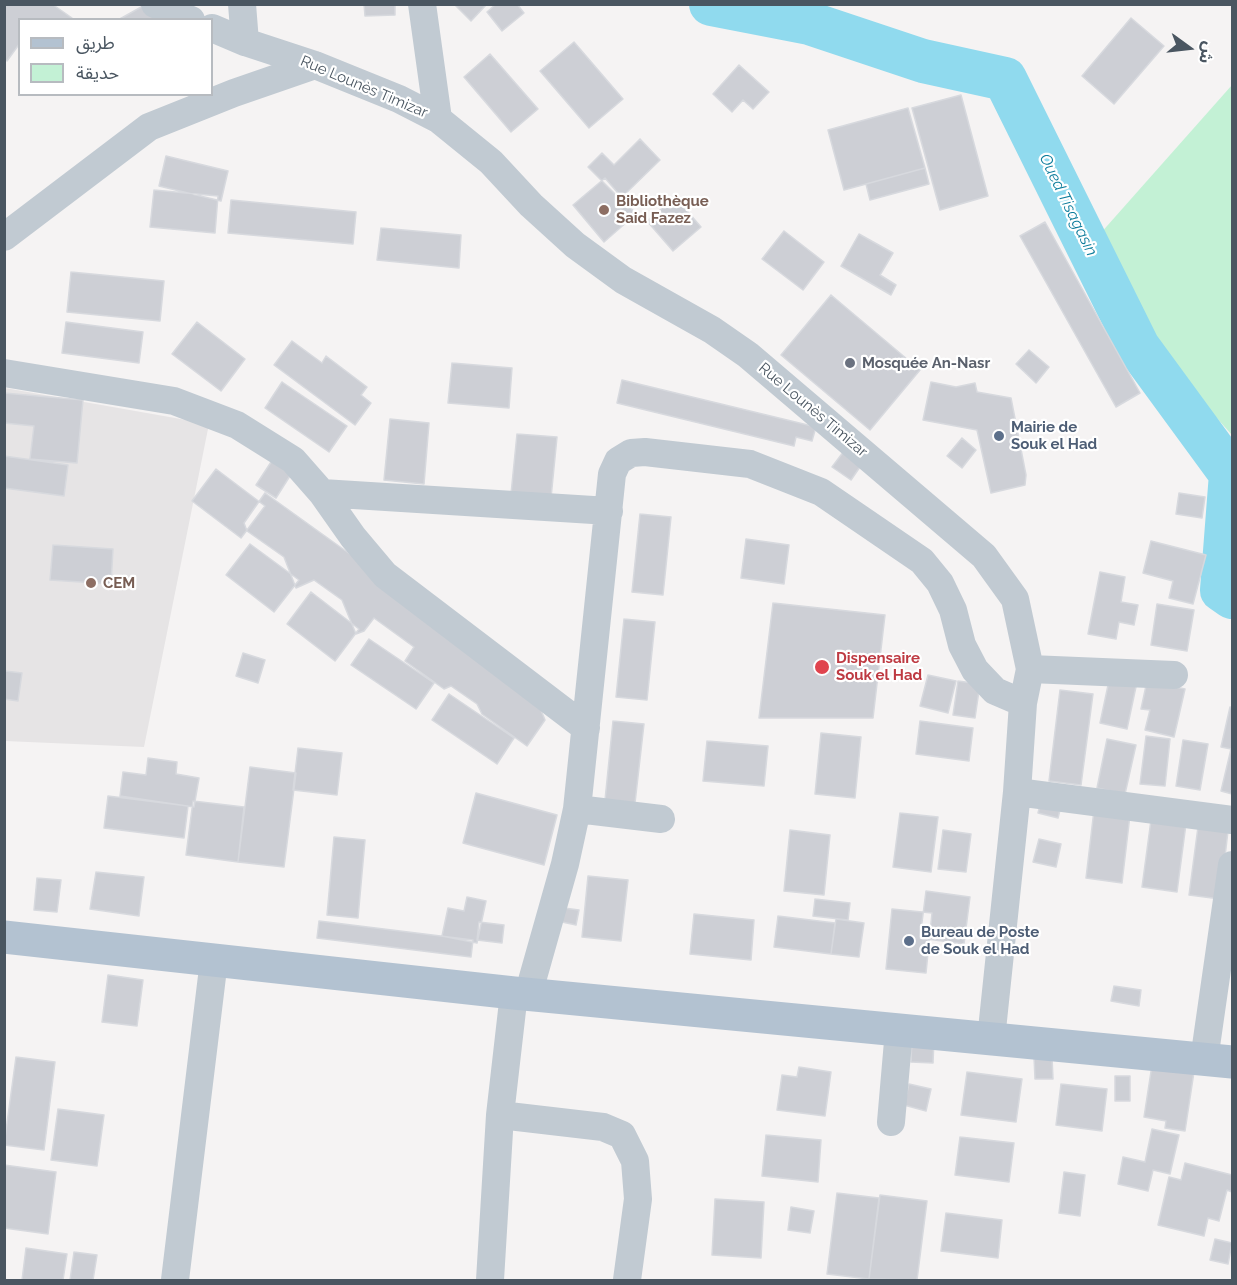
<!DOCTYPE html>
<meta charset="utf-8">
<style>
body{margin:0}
#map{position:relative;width:1237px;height:1285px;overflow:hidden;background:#f5f3f3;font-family:Raleway,"Noto Sans Arabic",sans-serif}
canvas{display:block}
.frame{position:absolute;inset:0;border:6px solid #4a5661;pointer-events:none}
.legend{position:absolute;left:18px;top:18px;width:195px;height:78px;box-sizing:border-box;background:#fff;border:2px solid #b7bbc0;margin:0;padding:8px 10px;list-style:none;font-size:18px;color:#4a5661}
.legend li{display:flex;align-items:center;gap:12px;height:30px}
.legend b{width:30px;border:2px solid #b7bbc0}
.north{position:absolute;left:1159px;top:18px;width:60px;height:60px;-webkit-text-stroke:4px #fff;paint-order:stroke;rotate:105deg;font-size:16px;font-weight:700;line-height:24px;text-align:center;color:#4a5661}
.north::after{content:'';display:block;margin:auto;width:21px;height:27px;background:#4a5661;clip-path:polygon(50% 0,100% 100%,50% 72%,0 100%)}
</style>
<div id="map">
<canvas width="1237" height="1285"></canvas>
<div class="frame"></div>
<ul class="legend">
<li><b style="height:8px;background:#b3c2d1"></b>طريق</li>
<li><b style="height:16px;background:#c3f1d5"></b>حديقة</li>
</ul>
<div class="north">ش</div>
</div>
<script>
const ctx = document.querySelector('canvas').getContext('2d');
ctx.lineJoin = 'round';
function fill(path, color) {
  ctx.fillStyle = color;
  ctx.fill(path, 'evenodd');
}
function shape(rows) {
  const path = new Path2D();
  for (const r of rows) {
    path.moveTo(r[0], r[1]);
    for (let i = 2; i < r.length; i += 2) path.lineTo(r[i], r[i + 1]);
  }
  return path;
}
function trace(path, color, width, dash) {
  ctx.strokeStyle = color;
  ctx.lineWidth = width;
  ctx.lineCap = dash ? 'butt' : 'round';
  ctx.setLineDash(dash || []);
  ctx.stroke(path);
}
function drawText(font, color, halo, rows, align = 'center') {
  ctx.font = font + ' Raleway,sans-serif';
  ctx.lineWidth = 4.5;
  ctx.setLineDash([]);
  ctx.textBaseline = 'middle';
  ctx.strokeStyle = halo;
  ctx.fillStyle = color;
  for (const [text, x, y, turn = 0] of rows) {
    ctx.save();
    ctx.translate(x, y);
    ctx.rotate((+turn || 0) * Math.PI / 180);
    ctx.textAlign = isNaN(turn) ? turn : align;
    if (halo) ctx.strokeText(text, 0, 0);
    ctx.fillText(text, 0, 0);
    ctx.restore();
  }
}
const education = shape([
 [5,388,209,424,144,747,5,741]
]);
const green = shape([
 [1232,85,1232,435,1076,261]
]);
const river = shape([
 [711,4,809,23,923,61,1005,79,1138,347,1231,474,1222,590,1232,597]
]);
const building = shape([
 [4,4,52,4,72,18,71,20,20,20,20,43,7,61,4,59,4,4],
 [364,4,395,4,395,15,365,16,364,4],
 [454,4,487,4,471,21,454,4],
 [496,4,517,4,524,13,502,31,487,12,496,4],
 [143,6,156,20,118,20,143,6],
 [1131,18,1164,46,1114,104,1082,76,1131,18],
 [574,42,623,99,589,128,540,71,574,42],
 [490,54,538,109,511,132,464,77,490,54],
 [739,65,769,92,753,109,743,100,732,112,713,94,739,65],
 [961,95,988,196,940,210,912,108,961,95],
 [908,108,925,168,844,190,828,130,908,108],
 [640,139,660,160,620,199,588,167,602,153,614,165,640,139],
 [166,156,228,171,221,201,159,186,166,156],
 [925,168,929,184,870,200,866,184,925,168],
 [605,178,636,214,604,242,573,205,605,178],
 [154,190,218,196,215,233,150,227,154,190],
 [675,197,701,227,673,251,647,221,675,197],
 [231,200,356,212,353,244,228,233,231,200],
 [1045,222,1140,393,1116,407,1020,236,1045,222],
 [381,228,461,235,459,268,377,260,381,228],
 [784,231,824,262,803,290,762,259,784,231],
 [859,234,893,253,880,275,896,285,891,295,841,266,859,234],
 [71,272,164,281,160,321,67,312,71,272],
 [831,295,920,370,870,430,781,355,831,295],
 [66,322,143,332,139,363,62,353,66,322],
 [197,322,245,359,221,391,172,354,197,322],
 [292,341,322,363,326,356,367,387,361,395,371,403,355,425,274,365,292,341],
 [1029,350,1049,367,1036,383,1016,364,1029,350],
 [452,363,512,368,509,408,448,403,452,363],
 [622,380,816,427,812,441,796,437,794,446,617,403,622,380],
 [282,382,347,426,329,452,265,408,282,382],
 [931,382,956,387,975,383,977,392,1011,398,1026,475,1025,485,991,493,977,430,923,420,931,382],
 [4,393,83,400,77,463,30,459,34,426,4,423,4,393],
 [390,419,429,423,424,484,384,480,390,419],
 [517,434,557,437,551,498,511,494,517,434],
 [962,438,976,450,962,468,947,456,962,438],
 [844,451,862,464,851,480,832,467,844,451],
 [4,456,68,465,64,496,4,488,4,456],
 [275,456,295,468,276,498,256,485,275,456],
 [216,469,265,506,241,538,192,501,216,469],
 [265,493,453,628,532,688,545,720,527,746,482,714,477,704,451,686,444,689,405,661,414,647,374,618,364,631,356,634,342,600,314,580,296,588,284,557,247,531,244,523,265,493],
 [1179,493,1205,497,1202,518,1176,514,1179,493],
 [640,514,671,517,663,595,632,592,640,514],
 [746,539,789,545,784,584,741,578,746,539],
 [1151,541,1206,555,1193,604,1169,598,1173,581,1143,573,1151,541],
 [250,544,299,580,274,612,226,575,250,544],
 [53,545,113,549,111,584,50,580,53,545],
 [1100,572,1125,577,1121,602,1138,605,1134,625,1119,622,1116,639,1088,634,1100,572],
 [311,592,359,629,335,661,287,624,311,592],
 [773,603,885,615,873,718,759,718,773,603],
 [1157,604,1194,610,1187,651,1151,645,1157,604],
 [624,619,655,622,647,700,616,697,624,619],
 [369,639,434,683,416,709,351,665,369,639],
 [243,653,265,660,258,683,236,676,243,653],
 [5,671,22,673,18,701,4,699,5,671],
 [928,675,956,681,948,713,920,706,928,675],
 [1110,676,1137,682,1127,729,1100,723,1110,676],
 [958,681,980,684,975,718,953,715,958,681],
 [1147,681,1185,689,1174,737,1145,730,1150,710,1141,709,1147,681],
 [1060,690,1093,694,1081,785,1049,781,1060,690],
 [449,694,514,738,497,764,432,720,449,694],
 [1230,707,1232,708,1232,794,1221,791,1231,749,1221,747,1230,707],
 [613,721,644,724,635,803,605,800,613,721],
 [920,721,973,728,969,761,916,754,920,721],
 [821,733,861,737,855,798,815,794,821,733],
 [1146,736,1170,739,1165,786,1140,784,1146,736],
 [1107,739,1136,745,1125,794,1097,788,1107,739],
 [1183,740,1208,744,1200,790,1176,786,1183,740],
 [707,741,768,746,764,786,703,781,707,741],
 [298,748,342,753,337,795,293,790,298,748],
 [148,758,177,762,176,774,199,778,194,807,120,796,123,772,146,775,148,758],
 [250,767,296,773,284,867,238,862,250,767],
 [476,793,557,815,544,865,463,843,476,793],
 [108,796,188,806,184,838,104,828,108,796],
 [1042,797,1062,802,1058,818,1038,813,1042,797],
 [193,801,244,807,238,862,186,855,193,801],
 [1094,810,1130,815,1122,883,1086,878,1094,810],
 [900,813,938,817,931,872,893,867,900,813],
 [1151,820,1186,824,1177,892,1142,887,1151,820],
 [1198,827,1228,831,1220,899,1189,895,1198,827],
 [790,830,830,835,824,895,784,891,790,830],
 [943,830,971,834,966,872,938,869,943,830],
 [334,837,365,840,358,918,327,915,334,837],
 [1039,839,1061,844,1056,867,1033,862,1039,839],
 [96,872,144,877,139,916,90,909,96,872],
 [588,876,628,880,621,941,582,937,588,876],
 [37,878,61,880,57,912,34,910,37,878],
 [926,891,970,897,964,944,920,938,926,891],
 [467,897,486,901,477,943,442,936,448,908,464,911,467,897],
 [815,899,850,903,848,920,813,916,815,899],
 [564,908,579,910,576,925,562,922,564,908],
 [892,909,932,913,926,973,886,969,892,909],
 [694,914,754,920,751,960,690,954,694,914],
 [778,916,835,923,831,954,774,947,778,916],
 [836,919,864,923,859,957,831,954,836,919],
 [319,921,473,940,471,957,317,938,319,921],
 [479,922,504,925,502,943,477,940,479,922],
 [108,975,143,980,137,1026,102,1022,108,975],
 [1114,986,1141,990,1139,1006,1111,1001,1114,986],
 [912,1038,934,1039,933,1063,911,1062,912,1038],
 [16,1057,55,1062,44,1150,4,1145,16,1057],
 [1034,1057,1052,1057,1053,1079,1035,1079,1034,1057],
 [1152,1065,1194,1072,1185,1131,1165,1128,1166,1121,1144,1117,1152,1065],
 [799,1067,831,1072,825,1116,777,1110,782,1075,797,1077,799,1067],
 [967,1072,1022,1079,1016,1122,961,1115,967,1072],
 [1115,1076,1130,1076,1130,1101,1115,1101,1115,1076],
 [909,1084,931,1089,926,1111,904,1105,909,1084],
 [1061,1084,1107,1089,1102,1131,1056,1125,1061,1084],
 [58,1109,104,1115,97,1166,51,1160,58,1109],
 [1152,1129,1179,1135,1170,1174,1153,1170,1148,1191,1118,1184,1123,1157,1145,1162,1152,1129],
 [766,1135,821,1140,818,1182,762,1176,766,1135],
 [960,1137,1014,1143,1009,1182,955,1175,960,1137],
 [1185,1163,1232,1175,1232,1192,1227,1190,1219,1221,1208,1218,1204,1236,1158,1225,1169,1177,1181,1180,1185,1163],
 [4,1165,56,1172,48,1234,4,1228,4,1165],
 [1064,1172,1085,1175,1080,1216,1059,1213,1064,1172],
 [837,1193,879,1198,869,1279,827,1274,837,1193],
 [880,1195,927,1201,917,1280,869,1279,880,1195],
 [715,1199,764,1202,761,1258,712,1255,715,1199],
 [791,1207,814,1211,810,1233,788,1230,791,1207],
 [946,1213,1002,1220,998,1258,941,1251,946,1213],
 [1215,1239,1232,1243,1228,1264,1210,1260,1215,1239],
 [26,1248,67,1254,63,1280,22,1280,26,1248],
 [74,1252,97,1255,93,1280,70,1280,74,1252]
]);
const minor = shape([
 [155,4,191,20],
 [242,4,245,42],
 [422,4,438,119],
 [212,28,245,42,315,65,399,99,438,119,491,162,531,205,575,245,623,280,712,330,748,355,984,556,1015,599,1030,669,1023,703,1017,792,991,1039],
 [4,237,149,127,234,93,315,65],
 [4,373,174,401,237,425,293,460,322,493,353,537,385,575,586,728],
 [322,493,609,511],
 [1030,669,1174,675],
 [1017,792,1232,820],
 [577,809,661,819],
 [528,995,565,864,577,809,612,474,618,461,631,453,645,452,750,464,821,492,922,561,940,583,953,610,962,645,975,670,995,691,1023,703],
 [1204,1060,1232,865],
 [500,1115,603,1127,622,1135,635,1161,638,1199,627,1280],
 [891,1122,899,1030],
 [175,1280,214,960],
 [490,1280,500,1115,514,993]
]);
const major = shape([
 [4,937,514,993,1232,1062]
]);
const markers = [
 [604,210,6,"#8d6e63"],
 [850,363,6,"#6b7280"],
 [999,436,6,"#5c6f8a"],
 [91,583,6,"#8d6e63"],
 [822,667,8,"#e0444e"],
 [909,941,6,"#5c6f8a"]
];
const streetNames = [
 ["Rue Lounès Timizar",364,87,23],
 ["Rue Lounès Timizar",813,410,40]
];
const educationNames = [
 ["Bibliothèque",616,201],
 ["Said Fazez",616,218],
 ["CEM",103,583]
];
const worshipNames = [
 ["Mosquée An-Nasr",862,363]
];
const serviceNames = [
 ["Mairie de",1011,427],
 ["Souk el Had",1011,444],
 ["Bureau de Poste",921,932],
 ["de Souk el Had",921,949]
];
const healthNames = [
 ["Dispensaire",836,658],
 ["Souk el Had",836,675]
];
const waterNames = [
 ["Oued Tisagasin",1068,205,64]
];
fill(education, '#e6e4e5');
fill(green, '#c3f1d5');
trace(river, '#90daee', 44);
fill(building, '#cdcfd5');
trace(building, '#d7d9de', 1.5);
trace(minor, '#c1cad2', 28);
trace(major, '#b3c2d1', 33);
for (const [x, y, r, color] of markers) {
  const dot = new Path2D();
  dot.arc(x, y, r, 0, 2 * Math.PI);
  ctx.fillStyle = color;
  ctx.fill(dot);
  trace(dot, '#fff', 2);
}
drawText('15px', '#4a5661', '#fff', streetNames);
drawText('bold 15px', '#785e54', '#fff', educationNames, 'left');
drawText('bold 15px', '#5b616d', '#fff', worshipNames, 'left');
drawText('bold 15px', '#4e5e75', '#fff', serviceNames, 'left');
drawText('bold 15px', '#be3a42', '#fff', healthNames, 'left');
drawText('italic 16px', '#0c7c9b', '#fff', waterNames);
</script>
